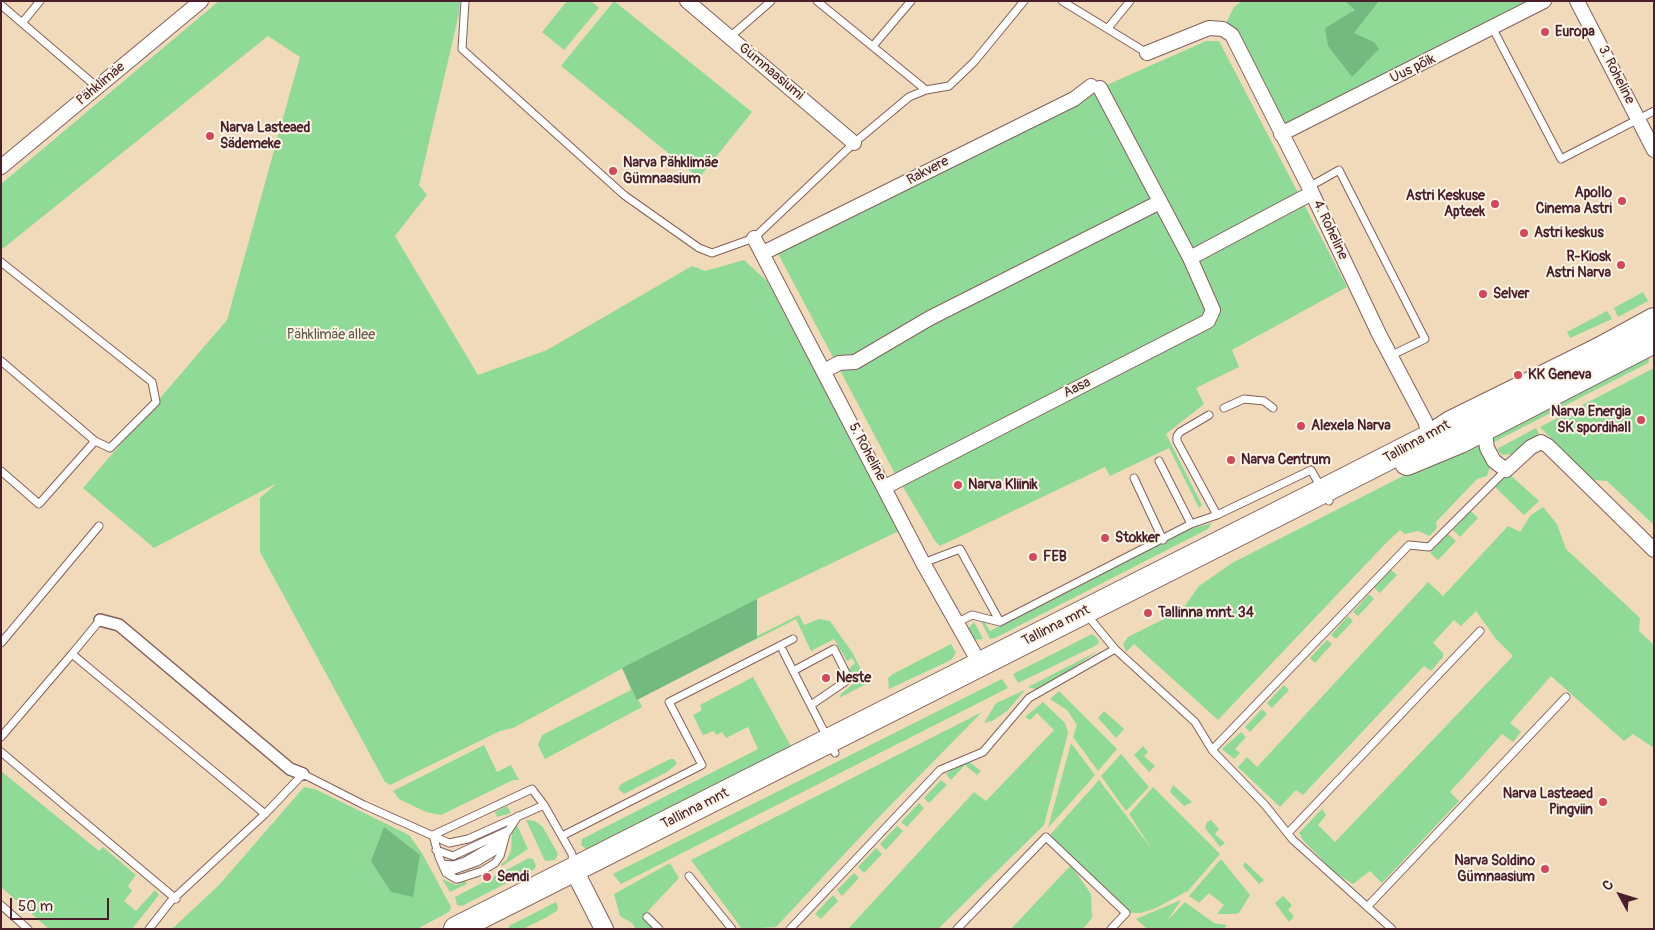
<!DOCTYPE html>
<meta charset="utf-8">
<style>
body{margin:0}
#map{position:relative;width:1655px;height:930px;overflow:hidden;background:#f1daba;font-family:Pangolin,sans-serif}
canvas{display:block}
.frame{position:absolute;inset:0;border:2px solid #4a1f2b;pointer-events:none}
.north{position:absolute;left:1595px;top:870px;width:50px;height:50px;-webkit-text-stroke:4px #fcf5e5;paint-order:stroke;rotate:309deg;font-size:14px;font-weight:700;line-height:20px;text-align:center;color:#4a1f2b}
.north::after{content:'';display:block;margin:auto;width:18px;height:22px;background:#4a1f2b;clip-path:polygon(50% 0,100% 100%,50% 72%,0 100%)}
.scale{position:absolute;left:10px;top:898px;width:99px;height:22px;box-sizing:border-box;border:2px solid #4a1f2b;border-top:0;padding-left:6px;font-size:15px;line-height:18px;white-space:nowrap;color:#4a1f2b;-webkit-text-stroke:4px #fcf5e5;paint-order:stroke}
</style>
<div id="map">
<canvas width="1655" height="930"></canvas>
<div class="frame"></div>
<div class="north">С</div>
<div class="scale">50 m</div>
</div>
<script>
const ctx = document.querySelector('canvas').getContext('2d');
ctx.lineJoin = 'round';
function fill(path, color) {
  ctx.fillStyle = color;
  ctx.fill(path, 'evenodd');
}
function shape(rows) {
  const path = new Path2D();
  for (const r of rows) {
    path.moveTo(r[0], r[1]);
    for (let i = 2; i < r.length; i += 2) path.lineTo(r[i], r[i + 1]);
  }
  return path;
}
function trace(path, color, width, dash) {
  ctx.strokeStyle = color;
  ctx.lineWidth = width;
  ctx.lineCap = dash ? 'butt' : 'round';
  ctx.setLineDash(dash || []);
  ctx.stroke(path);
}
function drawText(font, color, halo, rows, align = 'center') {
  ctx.font = font + ' Pangolin,sans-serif';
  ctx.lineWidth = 4;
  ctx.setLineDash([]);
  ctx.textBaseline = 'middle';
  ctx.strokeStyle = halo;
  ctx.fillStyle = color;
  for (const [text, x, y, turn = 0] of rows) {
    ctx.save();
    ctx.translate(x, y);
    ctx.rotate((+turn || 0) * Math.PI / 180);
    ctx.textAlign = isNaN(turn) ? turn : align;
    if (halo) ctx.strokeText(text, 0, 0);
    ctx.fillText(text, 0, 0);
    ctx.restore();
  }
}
const green = shape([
 [219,1,460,1,459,14,419,185,427,195,395,236,478,375,547,350,692,266,705,271,744,260,767,281,899,531,757,599,757,636,799,615,804,625,819,619,830,621,852,652,868,683,839,698,841,694,853,684,854,679,849,669,855,663,852,658,847,661,834,639,811,651,796,619,638,699,642,707,545,759,538,745,542,735,631,690,623,668,513,728,500,731,390,785,385,782,260,552,260,498,277,483,154,548,83,488,227,320,300,57,268,36,1,250,1,184],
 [567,1,591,1,599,8,564,50,542,32],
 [614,1,752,112,699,178,561,66],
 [1242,1,1542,1,1281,134,1223,29,1234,7],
 [1206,41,1219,41,1347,287,1232,350,1239,367,1196,388,1204,404,1166,434,1202,505,1199,508,1169,448,1110,476,1105,467,940,546,935,541,893,470,775,248,1100,88],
 [1643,292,1648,301,1618,317,1614,308],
 [1607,311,1612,319,1570,338,1567,332],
 [1650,357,1648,363,1494,442,1491,435,1644,358],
 [1654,368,1654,525,1607,481,1592,480,1540,427],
 [1536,428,1539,434,1512,454,1502,455,1497,449],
 [1470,442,1478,445,1491,464,1487,476,1477,479,1436,522,1437,528,1430,536,1418,531,1405,534,1400,530,1387,542,1218,720,1134,644,1126,652,1123,644,1128,637,1182,610,1199,586,1232,563],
 [1508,473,1539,501,1524,515,1494,486],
 [1543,507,1557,524,1566,549,1640,618,1639,631,1654,645,1654,748,1633,734,1624,741,1551,676,1510,723,1521,732,1513,742,1502,734,1450,792,1459,801,1382,883,1370,871,1353,884,1335,873,1303,840,1299,833,1322,809,1326,815,1318,825,1335,842,1513,656,1496,639,1476,611,1461,626,1454,620,1433,643,1443,653,1443,657,1431,671,1424,666,1303,795,1296,790,1280,807,1238,767,1247,757,1257,767,1428,582,1443,596,1508,526,1520,532,1530,516],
 [1471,511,1478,518,1460,537,1453,530],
 [1212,523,1208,529,995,638,990,639,981,621,983,620,990,631,1190,529],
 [1448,534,1456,541,1438,560,1430,553],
 [1391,570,1397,575,1380,593,1374,588],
 [1369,594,1374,599,1358,616,1353,612],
 [1348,616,1353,621,1336,639,1331,635],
 [974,622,983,639,973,640,969,628],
 [1092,634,1097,638,1099,642,1097,645,1018,683,1013,674],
 [1327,640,1332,644,1315,663,1310,658],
 [951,644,956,653,951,660,889,689,888,678,893,674],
 [1100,650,1039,690,1028,687],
 [753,677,793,750,587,850,581,845,582,839,758,749,748,727,726,738,722,732,716,735,714,731,703,735,693,715,702,710,700,705],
 [1002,679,1008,688,621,884,613,874],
 [1284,685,1289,690,1272,708,1267,703],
 [1025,690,1007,711,992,721,984,723,996,703],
 [1059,691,1117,749,1098,771,1073,737,1077,725,1067,710,1050,699],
 [1043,702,1065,723,1068,733,1044,825,938,929,848,929,974,792,986,801,1054,730,1037,713,1030,720,1025,717],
 [1262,709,1267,714,1250,732,1245,727],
 [1104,711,1124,729,1116,738,1098,718],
 [982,712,879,817,776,927,742,929,691,860],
 [1241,732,1246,737,1235,749,1240,753,1234,759,1222,749],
 [1071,743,1095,775,1048,828],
 [484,745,497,772,511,765,519,780,513,780,441,815,426,812,399,799,393,791],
 [1143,746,1148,752,1144,756,1155,766,1149,772,1134,755],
 [1121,754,1149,787,1126,811,1101,776],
 [670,759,674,759,677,764,667,772,624,794,618,789,621,784],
 [963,762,971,763,981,771,977,775,965,765,951,780,946,774],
 [1,771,99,851,103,847,136,875,128,886,132,891,124,901,136,911,155,890,159,895,132,929,49,929,1,887],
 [941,780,947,785,929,803,924,798],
 [1099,780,1151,848,1129,814,1153,787,1220,854,1187,892,1183,892,1184,893,1156,908,1141,913,1129,913,1050,835],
 [1173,785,1192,802,1184,806,1170,792],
 [304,787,315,789,409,835,422,853,451,907,449,912,417,929,172,929,220,884],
 [919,803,924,808,907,827,901,822],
 [507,806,511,813,497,817,495,812],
 [526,820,535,821,543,827,558,854,555,860,545,861],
 [1211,820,1219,829,1215,834,1225,843,1220,847,1205,828,1207,822],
 [517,825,528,849,502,866,501,864,506,861,511,851,512,830],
 [897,826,903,831,886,850,880,844],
 [876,848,882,854,864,873,858,867],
 [529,858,533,859,536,866,534,869,462,906,457,905,455,897],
 [1221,859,1250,895,1239,913,1235,914,1217,914,1224,905,1209,893,1199,903,1189,896],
 [1245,862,1264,880,1259,884,1243,866],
 [670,863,679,878,648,911,664,929,636,929,632,923,620,916,614,894],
 [1071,865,1091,894,1092,918,1083,929,1011,929],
 [854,873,859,878,842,896,837,890],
 [442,879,456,885,465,881,467,884,450,892],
 [833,895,838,901,821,919,815,914],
 [1283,896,1292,905,1288,910,1294,916,1289,922,1275,903],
 [1181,900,1167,921,1185,902,1214,923,1227,925,1223,929,1147,929,1136,919],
 [556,902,558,907,557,911,545,918,523,929,509,929,509,926]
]);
const forest = shape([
 [1345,1,1379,1,1354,33,1374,42,1379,49,1352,77,1328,46,1325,28,1355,10],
 [757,599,757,638,637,700,622,668],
 [384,827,420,855,413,897,391,892,371,861]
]);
const service = shape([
 [465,1,462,49,624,195,699,248,712,253,754,238,854,143,909,97,926,90,949,86,974,62,1024,1],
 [817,1,926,90],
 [1062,1,1147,53],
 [1,5,97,87],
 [22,23,40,1],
 [1108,28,1130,1],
 [1493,29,1561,159,1654,111],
 [730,37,771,1],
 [873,46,911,1],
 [1309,187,1339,170,1425,339,1390,356],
 [1,262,152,382,156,402,110,448,95,441,39,504,1,471],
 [1,361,95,441],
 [1224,408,1244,399,1264,401,1273,408],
 [1209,415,1180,432,1177,436,1177,441,1217,515],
 [1159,461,1191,524],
 [1134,478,1163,540],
 [923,563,960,549,1000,622],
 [1087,615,1115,649,1195,722,1212,750,1265,805,1293,840,1392,929],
 [956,623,972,615,1000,622,1191,524,1217,515,1311,470,1329,501],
 [1,643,99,526],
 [783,651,835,753],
 [72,654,100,620],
 [793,671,834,649,849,679,811,705],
 [1,737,72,654,265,814],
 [1212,750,1409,545,1429,547,1506,470],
 [1,752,176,899],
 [1288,833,1480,631],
 [433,835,532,789,544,805,572,854,573,866],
 [433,835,439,857,446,873,456,879,461,878,482,871,495,863,500,856,506,834,518,816],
 [562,836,702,765,669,702,793,639],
 [436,850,453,856,509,830],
 [442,864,453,865,465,861,505,838],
 [446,873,477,862,502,847],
 [689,876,732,929],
 [1,905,28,929],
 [1367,907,1566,697],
 [647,917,659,929],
 [149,929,171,901,265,814,303,774,364,805,449,843,468,839,544,805],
 [790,929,940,770,983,752,1029,698,1115,649],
 [957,929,1046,837,1126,913,1111,929]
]);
const pedestrian = shape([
 [100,620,119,625,290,769,303,774]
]);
const minor = shape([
 [687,1,854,143],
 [1577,1,1654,150],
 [1147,53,1209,28,1223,29,1232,35,1312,193,1379,334,1425,421,1432,441],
 [1100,88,1190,258,1312,193],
 [1281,134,1544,1],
 [1,167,201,1],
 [754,238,923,563,980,664],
 [763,253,1074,99,1091,86],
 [824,371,839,363,855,362,930,318,1160,202],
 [1484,427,1487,448,1494,461,1506,470,1531,447,1541,442,1548,446,1654,550],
 [885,487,1208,321,1213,310,1190,258]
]);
const tertiary = shape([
 [574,870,604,929]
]);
const trunk = shape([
 [1407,463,1460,441,1654,341],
 [456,929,1323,491,1431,436,1451,423,1599,350,1654,320]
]);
const markers = [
 [1545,32,5,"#d1495b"],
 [210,136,5,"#d1495b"],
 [613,171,5,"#d1495b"],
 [1622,201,5,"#d1495b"],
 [1495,204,5,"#d1495b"],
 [1524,233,5,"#d1495b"],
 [1621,265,5,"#d1495b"],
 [1483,294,5,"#d1495b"],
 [1518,375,5,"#d1495b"],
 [1641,420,5,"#d1495b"],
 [1301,426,5,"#d1495b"],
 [1231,460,5,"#d1495b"],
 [958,485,5,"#d1495b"],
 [1105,538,5,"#d1495b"],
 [1033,557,5,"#d1495b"],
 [1148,613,5,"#d1495b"],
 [826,678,5,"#d1495b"],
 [1603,802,5,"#d1495b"],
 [1545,869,5,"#d1495b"],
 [487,877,5,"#d1495b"]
];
const poiNames = [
 ["Europa",1555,32],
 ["Narva Lasteaed",220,128],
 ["Sädemeke",220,144],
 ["Narva Pähklimäe",623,163],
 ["Gümnaasium",623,179],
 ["Apollo",1612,193,"right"],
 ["Cinema Astri",1612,209,"right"],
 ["Astri Keskuse",1485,196,"right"],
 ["Apteek",1485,212,"right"],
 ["Astri keskus",1534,233],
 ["R-Kiosk",1611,257,"right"],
 ["Astri Narva",1611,273,"right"],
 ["Selver",1493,294],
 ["KK Geneva",1528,375],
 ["Narva Energia",1631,412,"right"],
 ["SK spordihall",1631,428,"right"],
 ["Alexela Narva",1311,426],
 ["Narva Centrum",1241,460],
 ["Narva Kliinik",968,485],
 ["Stokker",1115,538],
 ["FEB",1043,557],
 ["Tallinna mnt. 34",1158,613],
 ["Neste",836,678],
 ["Narva Lasteaed",1593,794,"right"],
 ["Pingviin",1593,810,"right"],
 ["Narva Soldino",1535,861,"right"],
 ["Gümnaasium",1535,877,"right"],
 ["Sendi",497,877]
];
const streetNames = [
 ["Uus põik",1413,69,-26],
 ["Gümnaasiumi",771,72,40],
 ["3. Roheline",1616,75,63],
 ["Pähklimäe",101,84,-40],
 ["Rakvere",928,171,-28],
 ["4. Roheline",1330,230,65],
 ["Aasa",1077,388,-27],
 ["Tallinna mnt",1417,442,-29],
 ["5. Roheline",867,452,62],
 ["Tallinna mnt",1056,626,-27],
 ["Tallinna mnt",695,809,-27]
];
const parkNames = [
 ["Pähklimäe allee",331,335]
];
fill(green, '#90da97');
fill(forest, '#74ba80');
trace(service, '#84605d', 9);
trace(pedestrian, '#84605d', 14);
trace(minor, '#84605d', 16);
trace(tertiary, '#84605d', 20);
trace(trunk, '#84605d', 26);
trace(service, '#fff', 7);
trace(pedestrian, '#fff', 11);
trace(minor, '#fff', 14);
trace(tertiary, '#fff', 18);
trace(trunk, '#fff', 24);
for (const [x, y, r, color] of markers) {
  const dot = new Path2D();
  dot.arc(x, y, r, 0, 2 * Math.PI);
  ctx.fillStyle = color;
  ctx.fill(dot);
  trace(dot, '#fcf5e5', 2);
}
drawText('bold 14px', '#4a1f2b', '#fcf5e5', poiNames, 'left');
drawText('14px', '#4a1f2b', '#fcf5e5', streetNames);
drawText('14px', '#5f574b', '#fcf5e5', parkNames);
</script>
